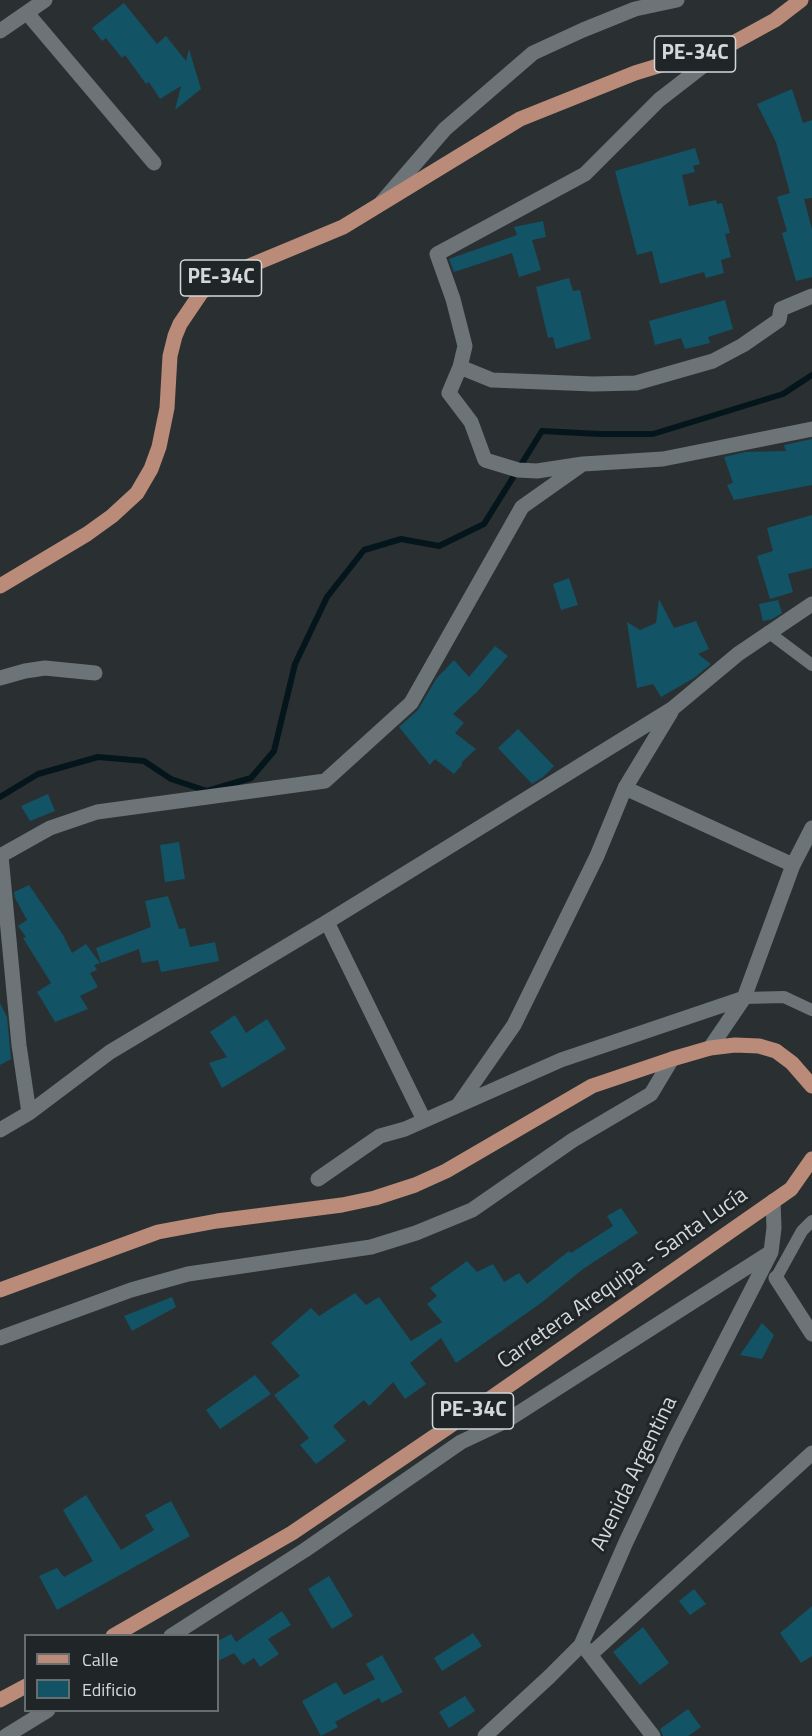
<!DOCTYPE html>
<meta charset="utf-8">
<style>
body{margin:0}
#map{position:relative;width:812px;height:1736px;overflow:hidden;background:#2a3032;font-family:"Titillium Web",sans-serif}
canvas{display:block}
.legend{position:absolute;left:24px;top:1634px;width:195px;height:78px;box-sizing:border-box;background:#202628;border:2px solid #686d6f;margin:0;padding:8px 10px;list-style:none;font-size:18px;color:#d4d8da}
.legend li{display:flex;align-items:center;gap:12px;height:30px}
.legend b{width:30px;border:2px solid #686d6f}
</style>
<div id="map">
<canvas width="812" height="1736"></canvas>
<ul class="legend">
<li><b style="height:8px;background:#ba8b79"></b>Calle</li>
<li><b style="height:16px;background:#125366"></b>Edificio</li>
</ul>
</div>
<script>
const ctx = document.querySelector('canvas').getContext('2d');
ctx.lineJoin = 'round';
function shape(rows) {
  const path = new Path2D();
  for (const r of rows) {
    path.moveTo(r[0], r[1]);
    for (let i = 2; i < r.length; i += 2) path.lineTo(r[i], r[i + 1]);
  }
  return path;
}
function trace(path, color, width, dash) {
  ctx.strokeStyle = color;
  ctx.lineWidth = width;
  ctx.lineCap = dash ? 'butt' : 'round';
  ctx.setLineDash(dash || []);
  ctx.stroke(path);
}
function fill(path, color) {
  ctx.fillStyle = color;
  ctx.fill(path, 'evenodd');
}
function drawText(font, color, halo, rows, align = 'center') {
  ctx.font = font + ' "Titillium Web",sans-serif';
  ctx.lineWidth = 6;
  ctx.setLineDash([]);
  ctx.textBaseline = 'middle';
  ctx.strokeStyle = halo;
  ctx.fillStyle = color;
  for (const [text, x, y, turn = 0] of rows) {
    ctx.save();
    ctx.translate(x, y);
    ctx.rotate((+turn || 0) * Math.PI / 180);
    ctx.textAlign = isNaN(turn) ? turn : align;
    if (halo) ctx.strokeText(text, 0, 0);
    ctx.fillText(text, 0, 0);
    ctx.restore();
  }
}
const stream = shape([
 [0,797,38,774,98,757,144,761,171,779,207,791,251,778,274,751,295,664,327,597,364,550,401,539,439,546,484,524,542,431,600,434,653,434,783,394,812,375]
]);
const building = shape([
 [124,3,157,44,166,36,186,61,189,49,201,89,175,110,181,86,160,99,149,82,146,84,125,55,122,58,106,38,102,41,92,28],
 [792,89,803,123,812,120,812,198,804,199,812,229,812,277,796,281,782,233,787,231,777,197,790,193,776,142,757,104],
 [695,148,700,164,693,166,695,172,682,175,689,206,716,200,717,204,722,203,730,233,725,234,731,257,721,260,724,273,706,278,704,272,660,284,652,251,637,255,615,171],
 [543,221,546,237,532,240,541,270,519,277,512,253,454,272,449,259,517,235,514,227],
 [569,278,573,291,580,290,591,339,556,349,553,337,548,338,536,287],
 [725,300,733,329,708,337,710,343,685,349,681,338,655,345,649,321],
 [812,439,812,485,734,500,727,485,733,483,724,457,745,452,786,451,784,445],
 [812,515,812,568,788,574,793,592,770,599,757,556,773,551,767,528],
 [569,578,578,605,561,610,553,584],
 [659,599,674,628,696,621,709,649,698,654,711,664,694,678,661,697,653,684,637,688,627,622,640,630,656,623],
 [778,600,782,613,772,619,763,621,759,604],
 [495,646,508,656,478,691,453,714,464,723,455,733,476,749,462,762,462,765,454,774,435,759,430,765,399,727,418,710,436,679,454,660,469,677],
 [518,729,554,766,543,777,532,784,498,748],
 [48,794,55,811,30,821,21,806],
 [179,842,185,879,165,882,160,845],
 [29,885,63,935,72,953,86,944,100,963,94,965,97,970,90,973,98,987,80,996,88,1009,55,1022,37,992,51,983,23,938,26,937,18,926,27,920,15,898,14,892],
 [168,896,179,929,185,928,190,947,215,942,219,961,161,972,158,960,142,963,139,949,101,963,96,948,151,927,145,901],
 [0,1003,7,1017,11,1059,0,1065],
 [235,1015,246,1033,267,1019,286,1049,222,1088,209,1063,227,1057,210,1032],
 [621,1208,638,1233,583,1269,541,1303,456,1363,441,1338,410,1363,426,1384,405,1399,393,1382,369,1406,364,1400,333,1426,346,1441,316,1464,300,1445,309,1438,274,1395,300,1376,271,1343,311,1308,319,1316,355,1293,366,1305,379,1297,411,1341,442,1322,427,1304,437,1296,430,1288,467,1261,477,1272,493,1264,504,1282,519,1273,527,1284,569,1251,571,1253,613,1226,607,1216],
 [172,1297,176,1307,132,1331,124,1316],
 [762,1323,774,1335,762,1359,740,1355],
 [255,1375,271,1394,220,1429,206,1410],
 [86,1495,121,1550,154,1530,145,1515,171,1501,190,1536,57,1610,39,1576,57,1568,64,1577,93,1561,63,1510],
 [329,1576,353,1616,332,1629,308,1589],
 [694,1589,706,1604,690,1615,679,1601],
 [812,1606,812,1656,801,1663,780,1633],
 [282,1611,291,1625,268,1639,279,1654,260,1667,254,1658,243,1665,234,1653,218,1661,218,1641,231,1634,236,1642],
 [643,1627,669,1663,640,1685,613,1652],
 [473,1633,482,1646,442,1671,434,1658],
 [382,1655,403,1692,382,1703,379,1698,335,1722,338,1727,321,1736,302,1701,336,1682,344,1695,375,1679,366,1664],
 [465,1696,475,1711,449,1728,439,1712],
 [688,1709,701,1727,688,1736,663,1736,660,1729]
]);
const service = shape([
 [768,632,812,665],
 [744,998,784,997,812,1010],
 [776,1278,802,1231,812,1221]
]);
const minor = shape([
 [27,13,154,163],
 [0,31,45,0],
 [730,45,659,100,585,174,437,254,453,299,465,346,460,367,449,393,471,422,485,460,518,470,537,471,583,464,663,459,812,429],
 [382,202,445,129,533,53,583,30,635,9,677,0],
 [460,367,492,380,593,384,636,383,713,361,743,345,779,320,781,309,812,296],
 [0,678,25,671,45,668,95,673],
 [625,788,793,865],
 [0,856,50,828,97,812,325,781,411,703,522,507,580,466],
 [1,856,19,1045,29,1113],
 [327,922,424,1120],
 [710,1048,744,998,793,865,812,828],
 [459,1104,514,1025,597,856,625,788,671,712],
 [0,1130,29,1113,110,1052,327,922,672,709,738,654,812,604],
 [318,1179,380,1136,405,1129,561,1060,744,998],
 [776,1278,812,1334],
 [0,1338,131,1290,188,1274,371,1247,416,1233,472,1210,573,1140,651,1094,672,1059],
 [171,1636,305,1550,461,1442,506,1421,771,1252],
 [585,1648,653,1736],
 [591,1654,812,1453],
 [6,1736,48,1710],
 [485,1736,549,1677,581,1645,626,1542,675,1439,771,1252,774,1228,773,1201]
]);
const primary = shape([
 [0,586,87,534,112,516,137,493,151,469,159,447,167,408,170,356,175,336,180,324,201,293,218,279,343,227,520,119,635,73,733,43,775,20,801,0],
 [0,1290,158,1232,217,1221,342,1205,375,1198,415,1185,446,1171,592,1086,672,1059,710,1048,735,1045,759,1046,776,1051,792,1063,812,1086],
 [113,1636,292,1533,491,1398,791,1189,812,1159],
 [0,1700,26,1686]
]);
const shields = [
 [695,54,81],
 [221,278,81],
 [473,1411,81]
];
const shieldNames = [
 ["PE-34C",695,54],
 ["PE-34C",221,278],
 ["PE-34C",473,1411]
];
const streetNames = [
 ["Carretera Arequipa - Santa Lucía",623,1279,-35],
 ["Avenida Argentina",635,1474,-64]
];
trace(stream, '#04161c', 6);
fill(building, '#125366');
trace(service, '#6d7477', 12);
trace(minor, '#6d7477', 15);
trace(primary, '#ba8b79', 15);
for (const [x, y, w] of shields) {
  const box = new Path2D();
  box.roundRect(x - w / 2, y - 18, w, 36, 4.5);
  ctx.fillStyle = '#202628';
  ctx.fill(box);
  trace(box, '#d4d8da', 1.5);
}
drawText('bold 21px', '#d4d8da', null, shieldNames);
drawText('22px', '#d4d8da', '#202628', streetNames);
</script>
